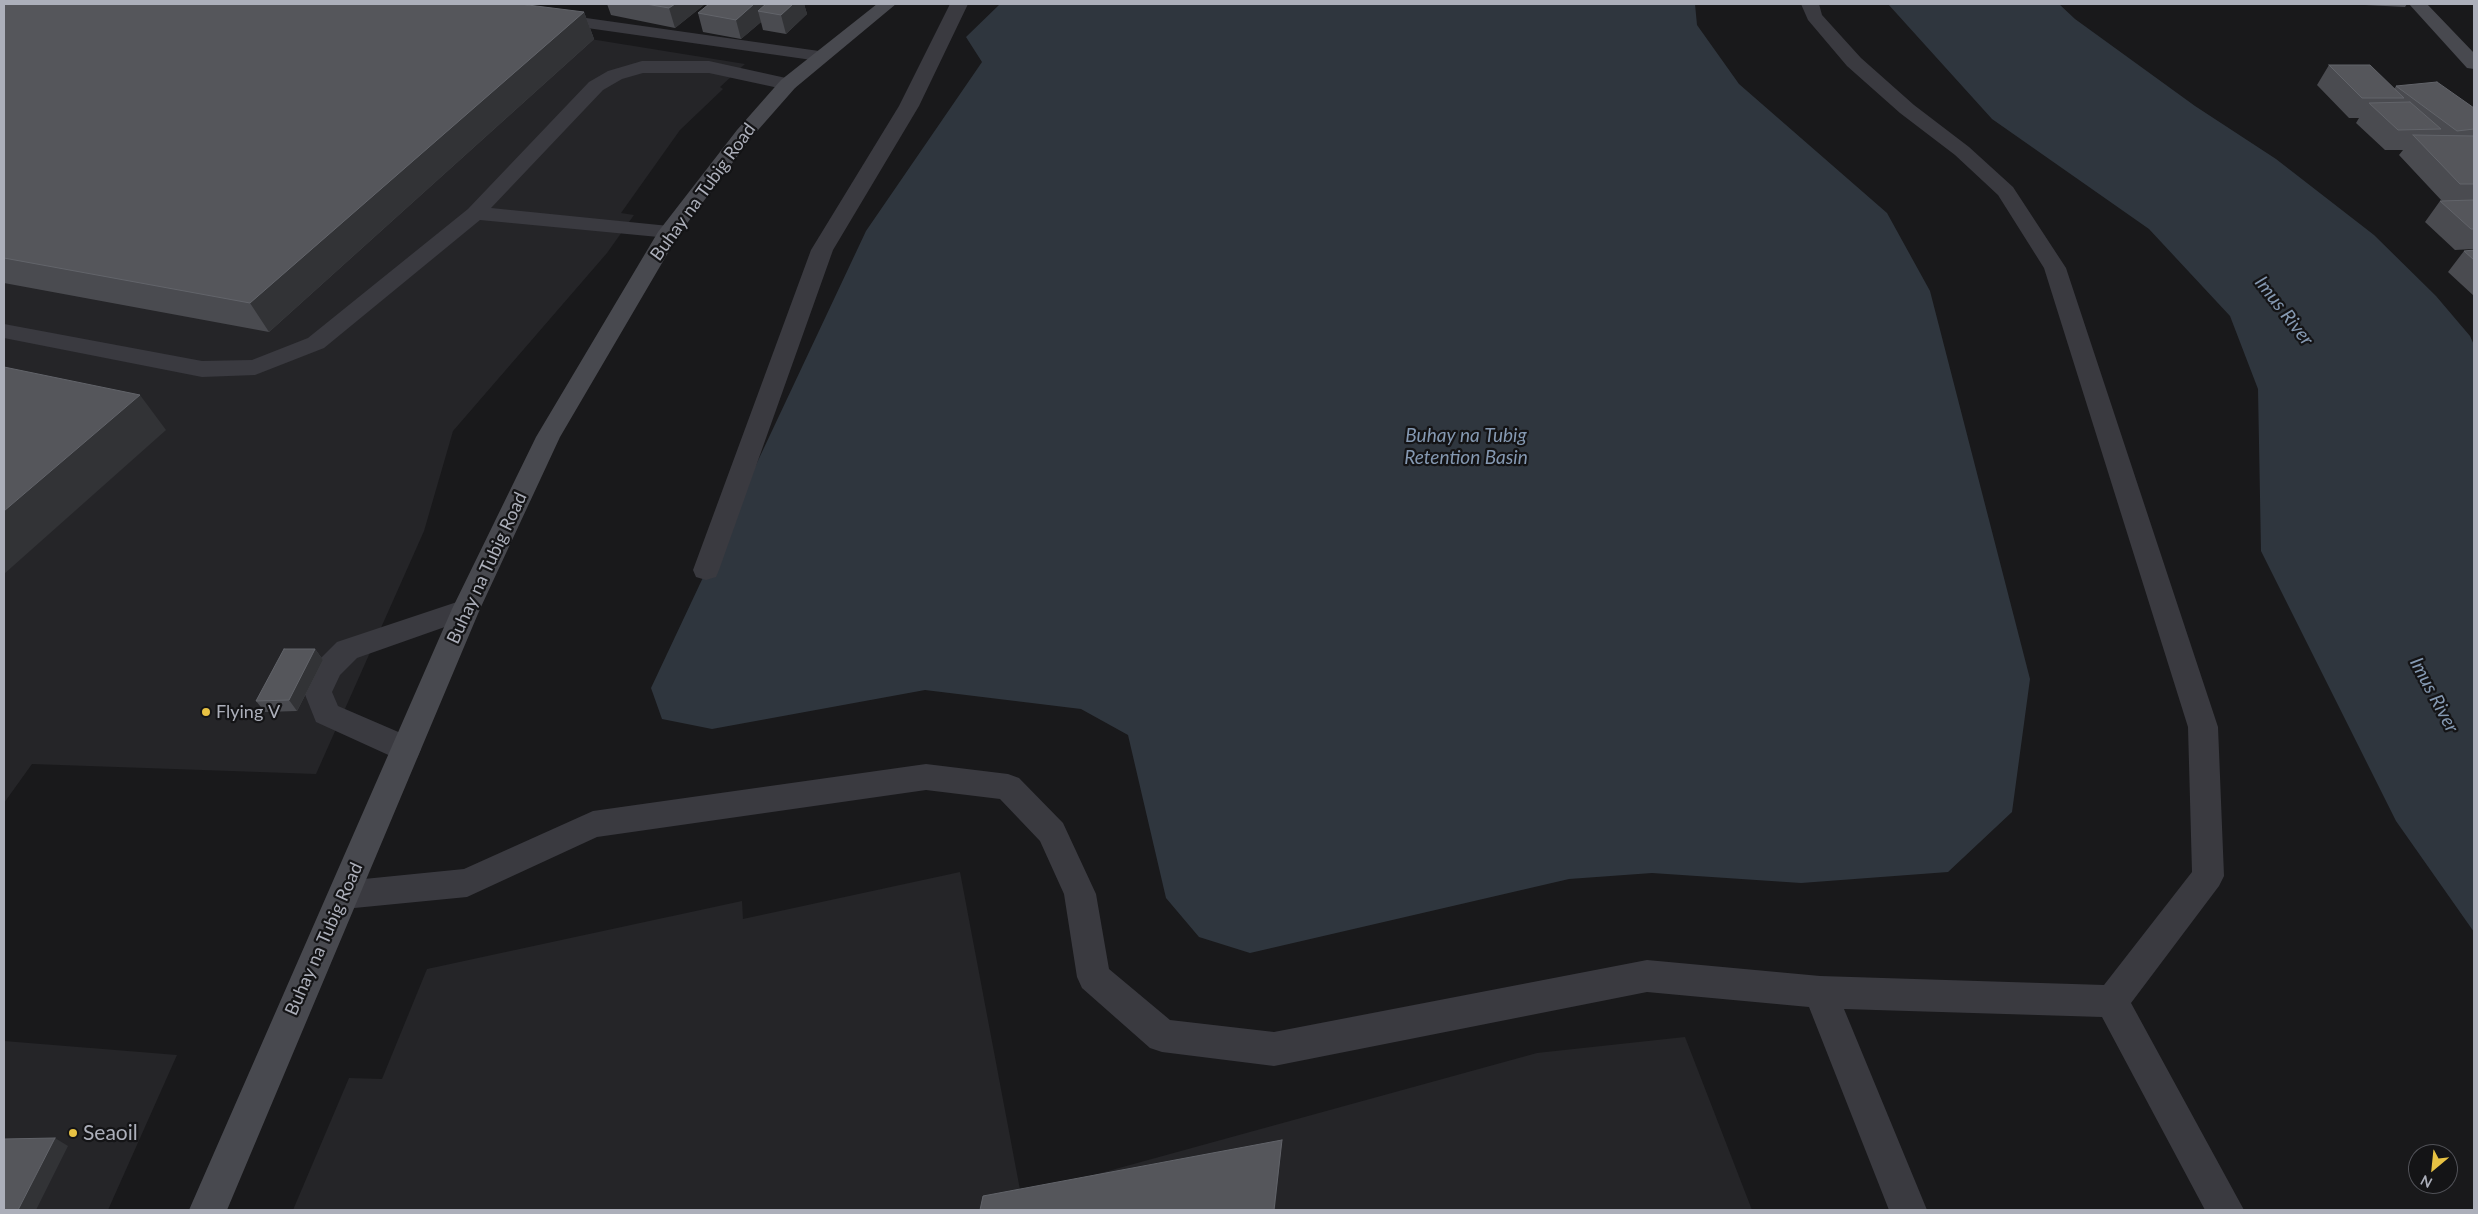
<!DOCTYPE html>
<style>
body{margin:0}
#map{position:relative;width:2478px;height:1214px;overflow:hidden;background:#19191b;font-family:Lato,sans-serif}
canvas{display:block}
.frame{position:absolute;inset:0;border:5px solid #acafba;pointer-events:none}
.north{position:absolute;left:2408px;top:1144px;width:50px;height:50px;box-sizing:border-box;background:#141416;border:1px solid #515258;border-radius:50%;rotate:208deg;font-size:14px;font-weight:700;line-height:20px;text-align:center;color:#acafba}
.north::after{content:'';display:block;margin:auto;width:18px;height:22px;background:#e8c243;clip-path:polygon(50% 0,100% 100%,50% 72%,0 100%)}
</style>
<div id="map">
<canvas width="2478" height="1214"></canvas>
<div class="frame"></div>
<div class="north">N</div>
</div>
<script>
const ctx = document.querySelector('canvas').getContext('2d');
ctx.lineJoin = 'round';
function fill(path, color) {
  ctx.fillStyle = color;
  ctx.fill(path, 'evenodd');
}
function shape(rows) {
  const path = new Path2D();
  for (const r of rows) {
    path.moveTo(r[0], r[1]);
    for (let i = 2; i < r.length; i += 2) path.lineTo(r[i], r[i + 1]);
  }
  return path;
}
function trace(path, color, width, dash) {
  ctx.strokeStyle = color;
  ctx.lineWidth = width;
  ctx.lineCap = dash ? 'butt' : 'round';
  ctx.setLineDash(dash || []);
  ctx.stroke(path);
}
function drawText(font, color, halo, rows, align = 'center') {
  ctx.font = font + ' Lato,sans-serif';
  ctx.lineWidth = 4.5;
  ctx.setLineDash([]);
  ctx.textBaseline = 'middle';
  ctx.strokeStyle = halo;
  ctx.fillStyle = color;
  for (const [text, x, y, turn = 0] of rows) {
    ctx.save();
    ctx.translate(x, y);
    ctx.rotate((+turn || 0) * Math.PI / 180);
    ctx.textAlign = isNaN(turn) ? turn : align;
    if (halo) ctx.strokeText(text, 0, 0);
    ctx.fillText(text, 0, 0);
    ctx.restore();
  }
}
const built = shape([
 [4,4,411,10,745,64,720,87,723,89,680,130,621,213,634,215,607,253,453,431,424,531,316,774,32,764,4,803],
 [960,872,1021,1195,1537,1053,1685,1037,1752,1210,293,1210,349,1078,382,1079,427,969,742,901,743,919],
 [4,1041,177,1055,108,1210,4,1210]
]);
const water = shape([
 [1000,4,1695,4,1697,25,1739,84,1887,213,1930,291,2030,679,2012,812,1948,872,1801,883,1652,873,1569,879,1250,953,1199,937,1166,898,1128,735,1081,709,925,690,712,729,662,719,651,688,866,231,982,62,966,37],
 [1888,4,2059,4,2075,19,2195,106,2276,159,2374,235,2436,296,2470,336,2474,345,2474,932,2396,821,2261,551,2258,389,2230,316,2149,229,1992,119]
]);
const lane = shape([
 [950,4,968,4,919,106,833,250,719,570,716,577,706,580,696,577,693,570,811,250,899,106,950,4],
 [1801,4,1819,4,1822,15,1861,58,1914,105,1969,147,2013,187,2066,268,2218,727,2224,876,2219,886,2131,1003,2244,1210,2205,1210,2102,1017,1844,1009,1927,1210,1889,1210,1809,1007,1647,992,1274,1066,1162,1052,1150,1048,1082,988,1077,977,1064,894,1040,841,1000,799,926,790,597,837,467,897,344,909,333,905,328,895,333,885,344,881,464,869,593,811,926,764,1008,774,1019,778,1063,823,1096,894,1109,969,1170,1020,1274,1032,1647,960,1820,976,2104,985,2192,872,2188,727,2044,268,1998,195,1955,155,1900,113,1847,66,1808,20,1801,4],
 [551,13,819,51,825,52,828,56,825,60,819,61,545,22,542,18,545,14,551,13],
 [642,61,709,61,795,80,797,84,795,88,788,90,709,73,643,73,622,79,603,90,491,208,669,226,677,227,680,232,677,237,669,238,480,220,324,348,255,375,202,377,4,338,4,324,202,361,252,360,308,338,468,209,589,82,608,71,642,61],
 [466,599,476,602,480,609,476,616,357,658,340,675,332,692,338,706,417,740,421,749,417,758,406,761,395,758,316,722,304,692,319,660,337,642,466,599]
]);
const secondary = shape([
 [877,4,896,4,795,88,751,138,679,234,560,437,480,609,227,1210,189,1210,452,609,536,437,658,232,737,130,781,80,877,4],
 [2409,4,2427,4,2474,53,2474,69,2467,68,2409,4]
]);
const wall = shape([
 [4,4,584,12,594,39,269,332,4,283],
 [607,4,705,4,675,28,611,15],
 [709,4,804,4,807,14,786,34,763,30,761,22,741,39,703,32,698,13],
 [2345,4,2407,4,2405,7],
 [2329,65,2394,89,2396,86,2474,108,2474,249,2455,250,2425,222,2440,201,2442,201,2399,155,2403,150,2385,150,2356,123,2359,118,2349,118,2317,85],
 [2474,250,2474,296,2448,272,2464,251],
 [315,649,323,660,297,711,265,712,256,701]
]);
const shadedWall = shape([
 [675,4,705,4,675,28,669,8],
 [754,4,780,4,758,11,761,22,741,39,736,20],
 [793,4,804,4,807,14,786,34,781,15],
 [584,12,594,39,269,332,250,303],
 [140,395,166,430,4,574,4,511],
 [315,649,323,660,297,711,289,700],
 [55,1138,68,1146,36,1210,18,1210],
 [1282,1140,1275,1210,1274,1210]
]);
const building = shape([
 [4,4,520,4,584,12,250,303,4,258,4,4],
 [646,4,675,4,669,8,646,4],
 [709,4,754,4,736,20,698,13,709,4],
 [766,4,793,4,781,15,758,11,766,4],
 [2329,65,2370,65,2404,98,2362,98,2329,65],
 [2437,82,2474,108,2474,129,2457,131,2396,86,2437,82],
 [2410,102,2441,129,2398,130,2369,103,2410,102],
 [2413,135,2474,136,2474,184,2460,184,2413,135],
 [2474,200,2474,229,2471,229,2440,201,2474,200],
 [2474,250,2474,260,2464,251,2474,250],
 [4,367,140,395,4,511,4,367],
 [284,649,315,649,289,700,256,701,284,649],
 [55,1138,18,1210,4,1210,4,1139,55,1138],
 [1282,1140,1274,1210,980,1210,983,1196,1282,1140]
]);
const markers = [
 [206,712,5,"#e8c243"],
 [73,1133,5,"#e8c243"]
];
const streetNames = [
 ["Buhay na Tubig Road",703,192,-54],
 ["Buhay na Tubig Road",487,568,-65],
 ["Buhay na Tubig Road",324,939,-66]
];
const poiNames = [
 ["Flying V",216,712]
];
const waterNames = [
 ["Imus River",2284,311,52],
 ["Buhay na Tubig",1466,436],
 ["Retention Basin",1466,458],
 ["Imus River",2434,695,62]
];
const nearPoinames = [
 ["Seaoil",83,1133]
];
fill(built, '#252528');
fill(water, '#2f363e');
fill(lane, '#3a3a40');
fill(secondary, '#48494f');
fill(wall, '#4a4b50');
fill(shadedWall, '#323336');
fill(building, '#55565b');
trace(building, '#62646a', 1);
for (const [x, y, r, color] of markers) {
  const dot = new Path2D();
  dot.arc(x, y, r, 0, 2 * Math.PI);
  ctx.fillStyle = color;
  ctx.fill(dot);
  trace(dot, '#141416', 2);
}
drawText('18px', '#acafba', '#141416', streetNames);
drawText('18px', '#acafba', '#141416', poiNames, 'left');
drawText('italic 19px', '#8599b2', '#141416', waterNames);
drawText('21px', '#acafba', '#141416', nearPoinames, 'left');
</script>
